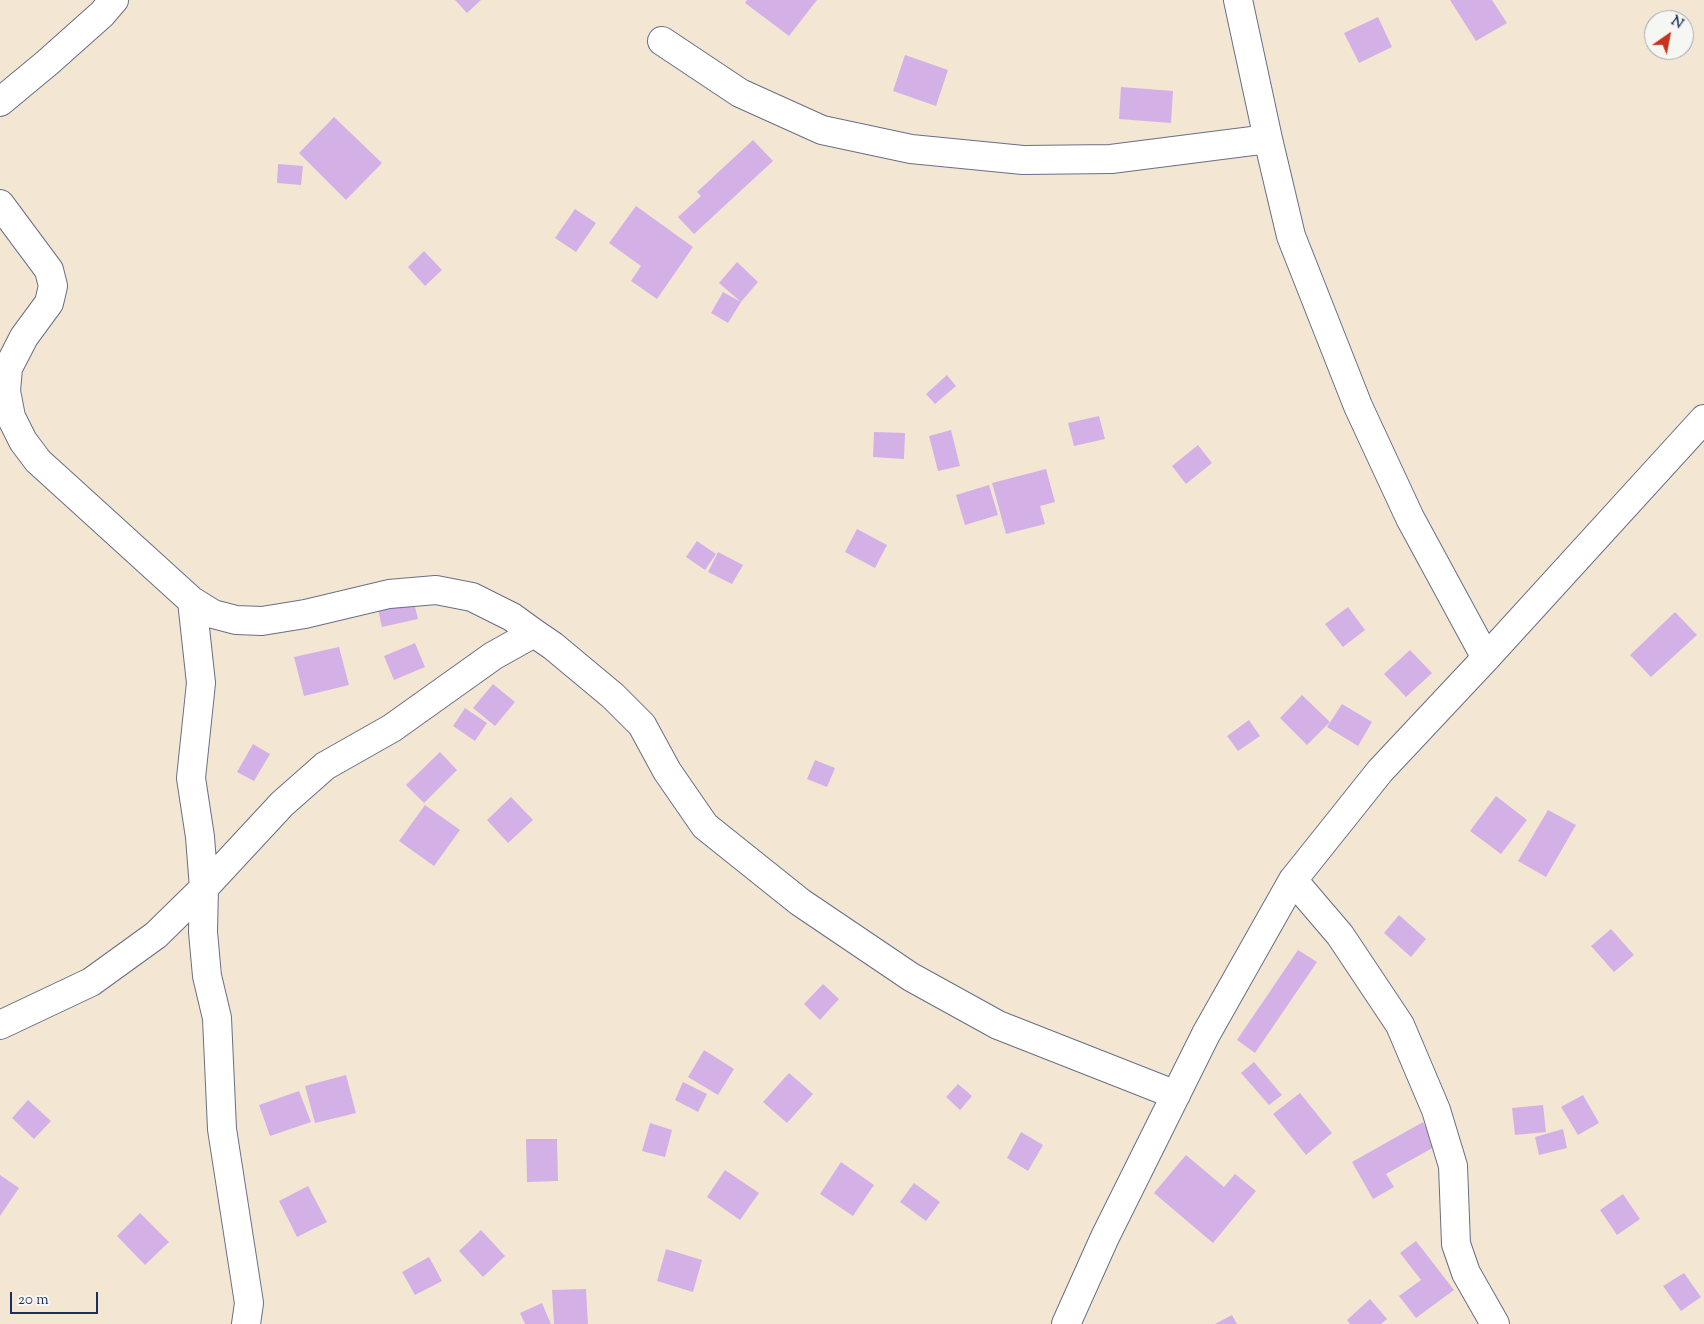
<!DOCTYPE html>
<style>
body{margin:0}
#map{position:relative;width:1704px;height:1324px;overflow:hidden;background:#f3e7d4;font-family:"Sorts Mill Goudy",serif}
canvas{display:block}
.north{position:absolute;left:1644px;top:10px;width:50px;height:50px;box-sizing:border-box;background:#f6f6f2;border:1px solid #9ea6b7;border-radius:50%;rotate:33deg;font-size:14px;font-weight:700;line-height:20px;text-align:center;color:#1b2f5e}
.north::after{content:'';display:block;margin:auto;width:18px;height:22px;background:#c8321e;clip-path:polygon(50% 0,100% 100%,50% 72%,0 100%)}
.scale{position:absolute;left:10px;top:1292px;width:88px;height:22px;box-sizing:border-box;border:2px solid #1b2f5e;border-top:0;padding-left:6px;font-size:15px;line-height:18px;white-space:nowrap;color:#1b2f5e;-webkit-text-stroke:4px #f6f6f2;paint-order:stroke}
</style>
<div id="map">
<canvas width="1704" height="1324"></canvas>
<div class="north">N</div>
<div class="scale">20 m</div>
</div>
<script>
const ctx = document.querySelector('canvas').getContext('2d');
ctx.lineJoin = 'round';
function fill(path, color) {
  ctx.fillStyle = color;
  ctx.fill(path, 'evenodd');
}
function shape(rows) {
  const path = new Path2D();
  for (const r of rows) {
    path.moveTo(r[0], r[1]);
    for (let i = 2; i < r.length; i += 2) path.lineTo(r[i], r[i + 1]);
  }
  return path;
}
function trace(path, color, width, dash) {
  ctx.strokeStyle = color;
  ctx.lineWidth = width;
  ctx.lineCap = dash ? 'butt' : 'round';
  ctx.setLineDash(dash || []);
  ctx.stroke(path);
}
const building = shape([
 [455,0,481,0,467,13],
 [747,0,817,0,789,36,745,3],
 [1450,0,1492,0,1507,23,1476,41],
 [1378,17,1392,47,1359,63,1344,33],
 [905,55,948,70,936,106,893,91],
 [1121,87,1173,91,1171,123,1119,119],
 [334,117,382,163,346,200,299,153],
 [753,140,773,161,694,234,678,217,701,196,697,192],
 [278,164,303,166,301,185,277,183],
 [636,206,693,247,657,299,631,281,641,266,609,243],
 [575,209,596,223,576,252,555,238],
 [424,251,442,270,425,286,408,267],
 [737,262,758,282,741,302,719,283],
 [723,292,741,302,728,323,711,313],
 [947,375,956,386,935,404,926,394],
 [1099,416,1105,439,1074,446,1068,423],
 [951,430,960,466,938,471,929,436],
 [874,432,905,433,904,459,873,457],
 [1198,445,1212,463,1186,484,1172,466],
 [1046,469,1055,502,1040,506,1045,524,1006,534,992,483],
 [989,485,998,515,965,525,956,495],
 [857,529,887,545,875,568,845,552],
 [697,541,716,554,705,570,686,557],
 [718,552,743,565,732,584,708,572],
 [412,594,418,619,382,627,376,601],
 [1348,607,1365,630,1343,647,1325,624],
 [1675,612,1697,635,1651,677,1630,655],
 [415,643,425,667,394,680,384,656],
 [339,647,349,685,304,696,294,657],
 [1410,650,1432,673,1406,697,1384,674],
 [493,684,515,702,495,726,473,708],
 [1302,695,1330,722,1307,745,1280,718],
 [1342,704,1372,722,1358,746,1327,727],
 [465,708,487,723,475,741,453,726],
 [1249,720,1260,736,1238,751,1227,736],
 [253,744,270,754,254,781,237,772],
 [440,752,457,770,424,803,406,785],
 [815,760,835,768,827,787,807,779],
 [1496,796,1527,820,1501,854,1470,831],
 [511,797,533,820,508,843,487,820],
 [425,805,460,830,434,866,399,841],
 [1548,810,1576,825,1546,877,1518,861],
 [1399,915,1426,939,1411,957,1384,933],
 [1611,929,1634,955,1614,972,1591,946],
 [1298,950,1317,962,1255,1053,1237,1040],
 [823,984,839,999,820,1020,804,1004],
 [704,1050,734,1069,718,1095,688,1077],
 [1254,1062,1282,1095,1269,1105,1241,1073],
 [789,1073,813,1094,787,1123,763,1102],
 [346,1075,356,1113,315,1123,305,1086],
 [683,1082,707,1094,698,1112,675,1100],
 [958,1084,972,1096,960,1110,946,1097],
 [299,1091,311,1122,270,1136,259,1105],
 [1300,1093,1332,1133,1306,1155,1273,1114],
 [1583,1095,1599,1123,1578,1135,1561,1107],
 [28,1100,51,1121,34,1139,12,1118],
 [1543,1105,1546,1132,1515,1135,1512,1108],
 [1423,1122,1436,1146,1386,1174,1394,1187,1373,1199,1352,1162],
 [650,1123,672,1130,665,1157,642,1151],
 [1563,1129,1567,1148,1539,1155,1535,1137],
 [1021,1132,1043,1145,1028,1171,1007,1158],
 [526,1139,557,1139,558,1181,527,1182],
 [1186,1155,1224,1187,1235,1174,1256,1191,1213,1243,1154,1193],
 [841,1162,874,1185,853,1216,820,1194],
 [725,1170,759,1193,740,1220,707,1197],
 [0,1175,19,1188,0,1216],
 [914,1183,940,1202,926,1221,900,1202],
 [308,1186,327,1222,297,1237,279,1201],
 [1623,1194,1640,1219,1617,1235,1600,1210],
 [140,1213,169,1242,145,1265,117,1236],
 [481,1230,505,1256,483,1277,459,1251],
 [1416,1241,1454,1290,1416,1318,1399,1296,1421,1280,1400,1253],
 [666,1249,702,1260,693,1292,657,1281],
 [429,1257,442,1281,415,1295,402,1272],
 [1684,1273,1701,1297,1681,1311,1663,1286],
 [586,1289,588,1324,554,1324,552,1290],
 [1370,1299,1387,1319,1381,1324,1350,1324,1347,1320],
 [542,1303,551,1324,525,1324,520,1313],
 [1232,1315,1237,1324,1215,1324]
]);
const minor = shape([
 [1238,0,1268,139,1291,236,1358,406,1410,518,1486,658],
 [662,41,740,93,822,130,911,149,1023,160,1111,159,1268,139],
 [0,102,47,63,102,14,114,0],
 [0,204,49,270,53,286,49,303,24,337,8,368,6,391,11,417,23,441,38,461,192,601,213,614,236,620,262,621,305,614,389,594,436,590,472,597,512,617,534,633,553,646,613,696,642,725,667,771,705,826,800,902,911,977,998,1025,1176,1095],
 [192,601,201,683,191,778,200,837,204,888,203,932,207,976,217,1018,222,1129,249,1303,246,1324],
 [1293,880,1340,935,1400,1025,1436,1110,1453,1166,1456,1244,1466,1273,1495,1324],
 [0,1025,91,982,156,935,204,888,282,804,325,766,392,728,493,656,534,633],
 [1066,1324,1105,1237,1206,1034,1293,880,1380,771,1486,658,1704,419]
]);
fill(building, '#d3b1e6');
trace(minor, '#676f87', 30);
trace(minor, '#fff', 28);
</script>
